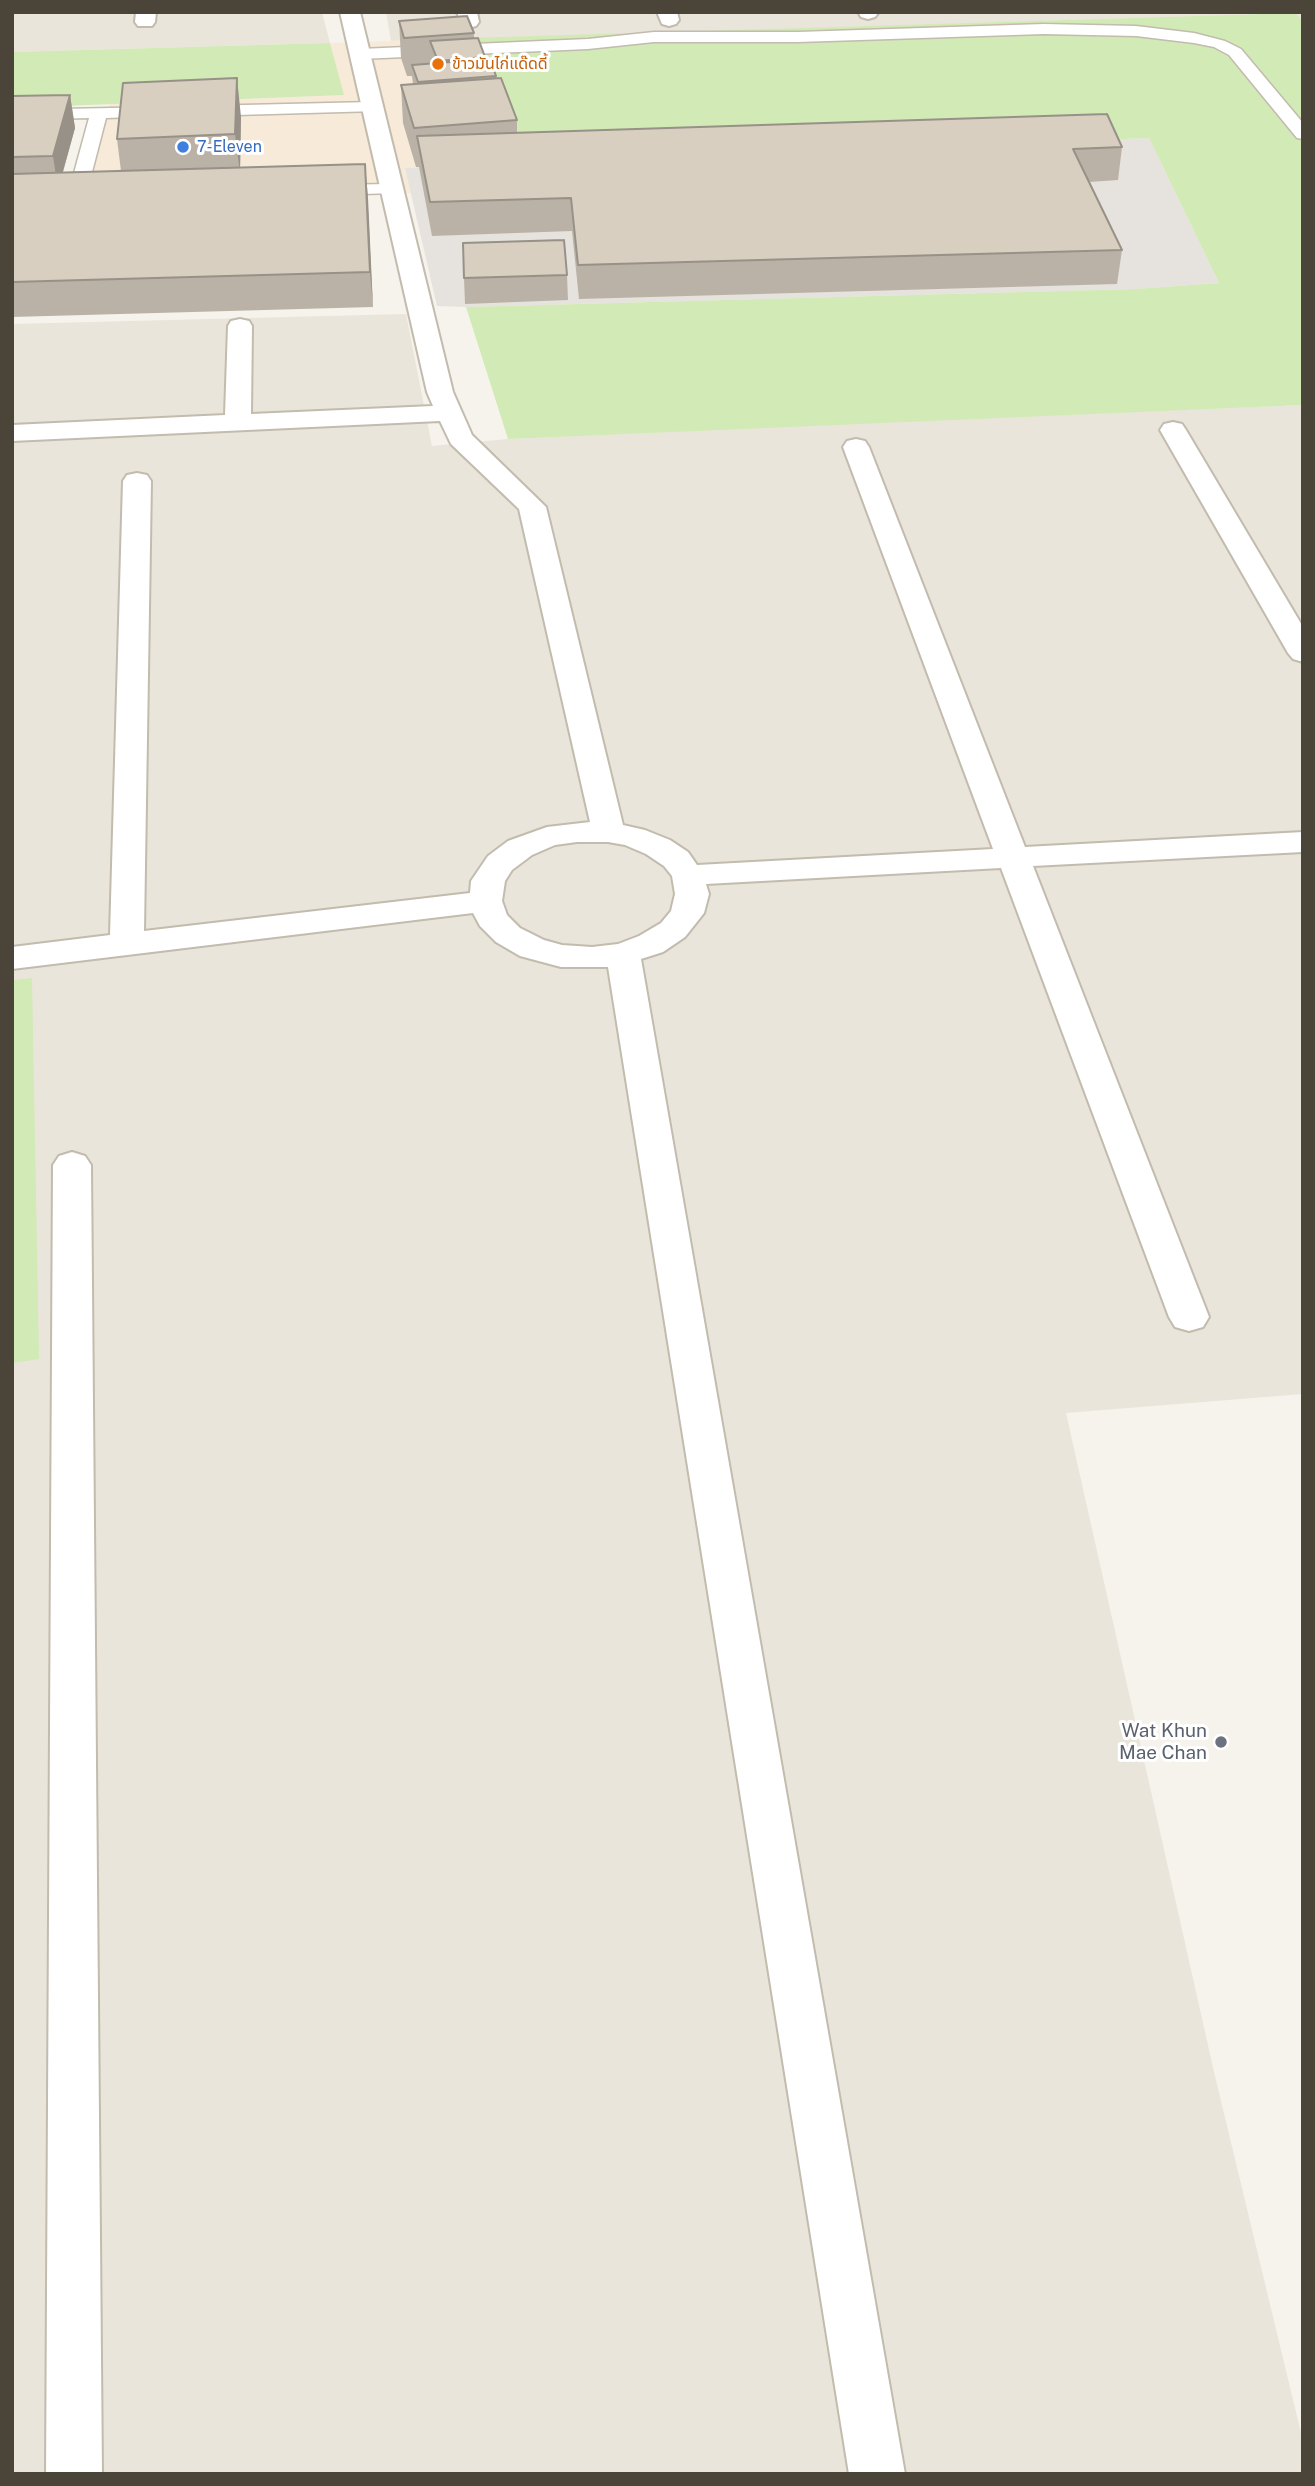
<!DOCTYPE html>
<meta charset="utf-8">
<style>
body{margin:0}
#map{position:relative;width:1315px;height:2486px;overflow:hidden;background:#f6f3ec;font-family:"Public Sans",sans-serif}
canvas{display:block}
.frame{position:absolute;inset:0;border:14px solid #4b4439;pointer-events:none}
</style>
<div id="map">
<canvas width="1315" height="2486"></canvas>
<div class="frame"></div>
</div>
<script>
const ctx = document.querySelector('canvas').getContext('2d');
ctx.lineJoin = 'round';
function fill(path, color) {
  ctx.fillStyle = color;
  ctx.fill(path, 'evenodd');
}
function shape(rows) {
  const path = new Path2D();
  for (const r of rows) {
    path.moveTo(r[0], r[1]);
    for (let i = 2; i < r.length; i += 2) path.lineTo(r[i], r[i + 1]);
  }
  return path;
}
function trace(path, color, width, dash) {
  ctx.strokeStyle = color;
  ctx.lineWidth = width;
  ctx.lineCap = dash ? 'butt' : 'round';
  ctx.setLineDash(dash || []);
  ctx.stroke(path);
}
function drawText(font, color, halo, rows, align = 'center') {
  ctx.font = font + ' "Public Sans","Noto Sans Thai",sans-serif';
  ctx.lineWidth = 6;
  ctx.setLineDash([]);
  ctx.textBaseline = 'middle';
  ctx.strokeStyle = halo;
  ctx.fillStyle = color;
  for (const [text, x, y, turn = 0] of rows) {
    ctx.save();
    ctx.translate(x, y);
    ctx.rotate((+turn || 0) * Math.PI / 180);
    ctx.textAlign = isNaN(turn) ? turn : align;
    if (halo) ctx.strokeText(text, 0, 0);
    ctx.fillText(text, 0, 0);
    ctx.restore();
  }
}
const residential = shape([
 [12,12,322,12,330,43,12,52],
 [386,12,1303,12,1303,22,1296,13,391,41],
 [406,314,432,446,508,439,777,426,1303,405,1303,1394,1066,1413,1214,2072,1303,2441,1303,2474,12,2474,12,324]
]);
const commercial = shape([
 [468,38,528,163,405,168,411,193,78,201,110,104,343,95,330,43]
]);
const industrial = shape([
 [1149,138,1219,283,1135,289,466,307,437,306,405,168]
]);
const green = shape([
 [1296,13,1303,22,1303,405,508,439,466,307,1135,289,1219,283,1149,138,528,163,468,38],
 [330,43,344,95,12,108,12,52],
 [32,978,39,1359,12,1363,12,980]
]);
const lane = shape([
 [1044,24,1136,26,1194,33,1225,41,1241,49,1303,123,1303,139,1297,138,1229,55,1214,47,1194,43,1136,36,1044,34,798,42,654,42,588,49,360,59,352,54,360,49,588,39,654,32,798,32,1044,24],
 [372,102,378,103,380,107,378,111,201,116,193,111,201,106,372,102],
 [159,107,165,108,167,112,165,116,106,118,86,195,77,200,68,195,89,118,12,120,12,110,159,107],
 [391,184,400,189,397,193,328,195,319,190,328,185,391,184]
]);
const street = shape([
 [136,12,156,12,155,22,152,26,138,26,135,22,136,12],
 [340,12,360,12,453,392,472,435,546,507,623,825,645,830,670,840,688,852,697,865,993,849,843,447,847,441,856,439,865,441,869,447,1025,847,1303,832,1303,852,1033,866,1209,1317,1203,1327,1189,1331,1175,1327,1169,1317,1001,868,706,884,709,894,704,913,685,937,663,952,641,959,905,2474,849,2474,608,967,561,967,520,956,496,942,480,926,473,913,12,969,12,947,110,935,123,481,127,475,137,473,147,475,151,481,144,931,470,893,471,881,488,856,508,841,547,827,590,822,519,509,451,444,440,421,12,441,12,425,225,415,228,326,231,321,240,319,249,321,252,326,251,414,433,406,427,392,340,12],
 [577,842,608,842,625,845,646,854,664,866,672,876,675,894,671,911,661,923,639,936,618,944,592,947,562,945,544,940,520,928,507,915,502,901,505,881,512,870,532,855,555,845,577,842],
 [457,12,477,12,479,22,476,26,469,28,462,26,457,12],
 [657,12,677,12,679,20,676,24,669,26,662,24,657,12],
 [858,12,878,12,878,13,875,17,868,19,861,17,858,12],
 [1173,422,1182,424,1186,430,1303,627,1303,662,1293,659,1288,653,1160,430,1164,424,1173,422],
 [72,1152,85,1156,91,1165,102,2474,46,2474,53,1165,59,1156,72,1152]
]);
const wall = shape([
 [399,21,474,33,474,38,485,57,485,59,496,76,517,120,517,133,1122,147,1118,180,1089,182,1122,250,1117,284,579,299,572,231,432,236,419,167,416,167,403,123,401,85,413,84,412,76,407,76,401,58],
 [70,95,75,128,63,172,121,171,117,139,241,117,240,168,365,164,373,307,12,317,12,96],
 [567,275,568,300,465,304,464,278]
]);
const shadedWall = shape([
 [485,57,486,77,439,80,438,61],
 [237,78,241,117,240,173,235,134],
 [70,95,75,128,58,189,53,156],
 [365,164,368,198,373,307,370,272]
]);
const building = shape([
 [467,16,474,33,404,38,399,21,467,16],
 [478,38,485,57,438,61,430,41,478,38],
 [490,59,496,76,418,82,412,65,490,59],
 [237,78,235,134,117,139,123,83,237,78],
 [501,78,517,120,414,128,401,85,501,78],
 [70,95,53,156,12,157,12,96,70,95],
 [1107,114,1122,147,1073,149,1122,250,578,265,571,198,430,202,417,136,1107,114],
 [365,164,370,272,12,282,12,174,365,164],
 [564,240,567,275,464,278,463,243,564,240]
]);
const markers = [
 [438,64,7,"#e8710a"],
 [183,147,7,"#3f7fe0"],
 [1221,1742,7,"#6b7280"]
];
const farFoodnames = [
 ["ข้าวมันไก่แด๊ดดี้",452,64]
];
const farShopnames = [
 ["7-Eleven",197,147]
];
const worshipNames = [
 ["Wat Khun",1207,1731],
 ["Mae Chan",1207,1753]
];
fill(residential, '#eae5da');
fill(commercial, '#f7ead8');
fill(industrial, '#e6e2dd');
fill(green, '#d2eab5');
trace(lane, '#c2bbae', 3);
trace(street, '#c2bbae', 4);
fill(lane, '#fff');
fill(street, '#fff');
fill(wall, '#bab2a6');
fill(shadedWall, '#979187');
fill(building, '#d8cfc1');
trace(building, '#979187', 2);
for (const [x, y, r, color] of markers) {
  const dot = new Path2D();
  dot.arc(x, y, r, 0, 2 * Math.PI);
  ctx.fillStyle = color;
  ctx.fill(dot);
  trace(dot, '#fff', 2.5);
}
drawText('16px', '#c56008', '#fff', farFoodnames, 'left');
drawText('16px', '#366cbe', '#fff', farShopnames, 'left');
drawText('19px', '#5b616d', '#fff', worshipNames, 'right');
</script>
